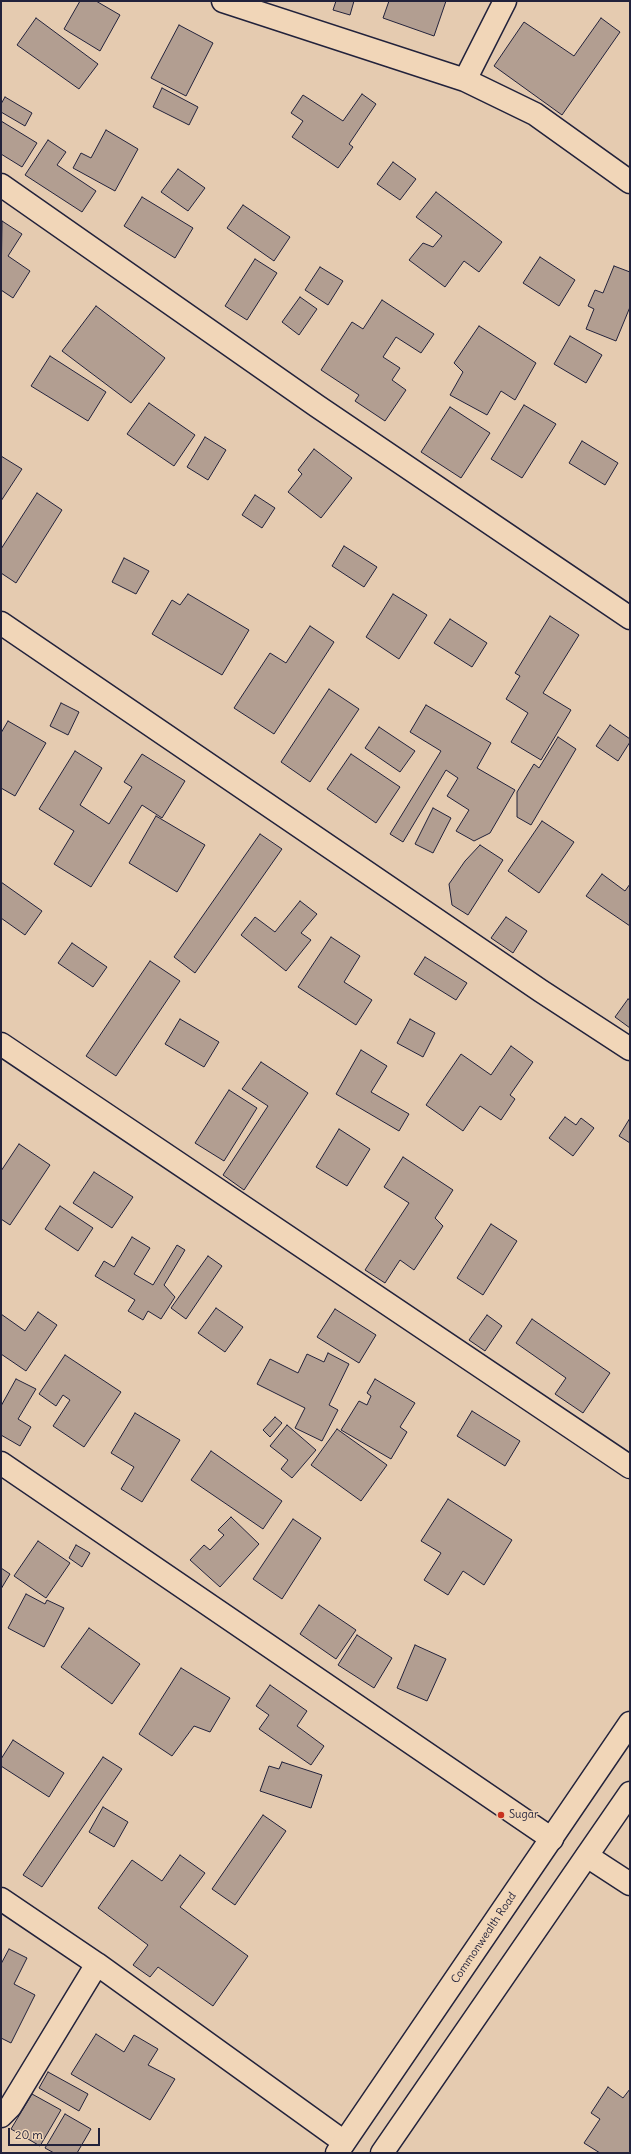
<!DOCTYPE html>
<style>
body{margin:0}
#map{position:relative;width:631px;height:2154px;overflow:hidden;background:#e5cbb0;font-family:Delius,sans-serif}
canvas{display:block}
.frame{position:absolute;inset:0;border:2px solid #22223b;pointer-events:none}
.scale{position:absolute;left:8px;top:2128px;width:92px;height:18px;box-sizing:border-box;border:2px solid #22223b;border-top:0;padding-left:5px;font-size:12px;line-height:14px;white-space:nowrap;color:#22223b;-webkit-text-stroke:3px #f1d6b8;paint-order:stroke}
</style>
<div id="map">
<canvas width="631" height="2154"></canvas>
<div class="frame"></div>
<div class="scale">20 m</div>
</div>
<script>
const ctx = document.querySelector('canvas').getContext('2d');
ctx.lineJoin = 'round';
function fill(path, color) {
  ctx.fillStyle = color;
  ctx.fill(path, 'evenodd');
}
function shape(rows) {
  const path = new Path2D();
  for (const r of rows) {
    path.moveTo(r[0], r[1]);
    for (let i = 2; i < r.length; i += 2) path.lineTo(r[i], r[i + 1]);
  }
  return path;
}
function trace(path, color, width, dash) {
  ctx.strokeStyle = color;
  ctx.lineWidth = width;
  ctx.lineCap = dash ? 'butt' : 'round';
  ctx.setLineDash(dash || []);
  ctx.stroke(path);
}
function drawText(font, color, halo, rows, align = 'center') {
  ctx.font = font + ' Delius,sans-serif';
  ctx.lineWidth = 3;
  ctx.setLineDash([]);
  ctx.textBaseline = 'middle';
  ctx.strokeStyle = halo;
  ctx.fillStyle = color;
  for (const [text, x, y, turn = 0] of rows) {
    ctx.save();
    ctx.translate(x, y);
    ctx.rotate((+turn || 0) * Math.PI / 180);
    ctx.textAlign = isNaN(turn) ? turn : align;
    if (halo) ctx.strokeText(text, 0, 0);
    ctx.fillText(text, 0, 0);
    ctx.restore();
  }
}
const building = shape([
 [80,1,96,1,120,15,100,51,64,29,80,1],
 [336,1,354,1,350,15,333,10,336,1],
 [389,1,446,1,434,36,383,18,389,1],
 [36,18,98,64,79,89,17,45,36,18],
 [601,18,620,32,562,115,494,66,524,22,574,56,601,18],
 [179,25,213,43,186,96,151,78,179,25],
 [162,88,198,107,189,125,153,107,162,88],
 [362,94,376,104,349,144,353,147,338,168,292,137,303,121,291,113,303,95,343,121,362,94],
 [5,97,32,113,25,126,1,112,1,104,5,97],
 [1,121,37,143,22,167,1,154,1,121],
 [106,130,138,149,115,191,73,168,81,153,91,158,106,130],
 [48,140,66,152,57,165,96,191,82,212,25,175,48,140],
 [393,162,416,179,400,200,377,184,393,162],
 [178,169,205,188,188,211,161,192,178,169],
 [436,192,502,242,479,272,464,261,445,287,409,260,423,243,433,247,442,236,416,217,436,192],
 [142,197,193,228,175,258,124,226,142,197],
 [243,205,290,237,274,261,227,228,243,205],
 [2,221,22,234,8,256,30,271,13,298,1,290,2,221],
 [540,257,575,280,559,306,523,283,540,257],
 [255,259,277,273,247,320,225,306,255,259],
 [614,266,630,272,630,307,616,341,586,329,594,309,588,306,595,290,603,293,614,266],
 [320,267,343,281,328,305,305,290,320,267],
 [300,297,317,309,299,335,282,322,300,297],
 [382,300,434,334,421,353,396,337,383,357,400,368,392,380,406,390,385,421,355,401,359,395,321,370,352,322,363,329,382,300],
 [96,306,165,358,131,403,62,351,96,306],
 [479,326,536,363,515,400,501,391,487,415,450,395,463,372,454,363,479,326],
 [570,336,602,355,586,383,554,364,570,336],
 [50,356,106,392,88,421,31,386,50,356],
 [149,403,195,435,174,466,127,434,149,403],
 [524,405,556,424,522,478,491,459,524,405],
 [450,407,490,433,461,478,421,452,450,407],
 [205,437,226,450,208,480,187,467,205,437],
 [582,441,618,463,605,485,569,463,582,441],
 [314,449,352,478,321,518,288,492,302,474,298,470,314,449],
 [1,456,22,469,1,501,1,456],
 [37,493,62,510,16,583,1,573,1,549,37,493],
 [255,495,275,508,262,528,242,515,255,495],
 [344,546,377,567,364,587,332,566,344,546],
 [124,558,149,571,136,594,112,582,124,558],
 [188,594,249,630,222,675,152,634,172,600,180,605,188,594],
 [393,594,427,615,399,659,366,637,393,594],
 [550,616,579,635,543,693,571,710,541,760,511,742,528,713,506,699,520,676,515,673,550,616],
 [450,619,487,643,472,667,434,643,450,619],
 [310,626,334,642,274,734,234,708,270,653,286,663,310,626],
 [329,689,359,709,310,782,281,762,329,689],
 [61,703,79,712,68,735,50,726,61,703],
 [426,705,491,743,477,768,515,790,490,833,474,841,456,831,469,810,447,796,458,778,446,770,403,842,390,834,441,751,410,732,426,705],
 [8,721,46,743,15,796,1,788,1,733,8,721],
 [610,725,630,739,630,742,618,761,596,746,610,725],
 [379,727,415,751,400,772,365,748,379,727],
 [558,737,576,749,531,825,517,817,517,792,534,764,539,768,558,737],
 [75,751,102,768,80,805,109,824,132,787,124,782,142,754,185,781,162,818,142,805,91,887,54,864,74,831,39,809,75,751],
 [351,754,400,787,376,823,327,789,351,754],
 [433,808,451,818,433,853,415,844,433,808],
 [156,816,205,845,177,892,129,863,156,816],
 [542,821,574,842,539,893,508,871,542,821],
 [260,834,282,849,195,973,174,957,260,834],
 [480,845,503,860,468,915,452,905,449,884,465,861,480,845],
 [602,874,625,891,630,884,630,926,586,896,602,874],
 [1,882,42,911,25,935,1,918,1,882],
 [300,901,317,914,301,933,311,940,286,971,241,935,255,917,275,932,300,901],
 [506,917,527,931,513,953,491,938,506,917],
 [331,937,360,956,344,982,372,1000,356,1025,298,987,331,937],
 [72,943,107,967,93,987,58,963,72,943],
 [425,957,467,983,456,1000,414,974,425,957],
 [150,961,180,981,116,1076,86,1056,150,961],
 [628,999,630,1000,630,1028,615,1017,628,999],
 [180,1019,219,1042,204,1067,165,1044,180,1019],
 [410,1019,435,1033,423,1057,397,1043,410,1019],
 [511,1046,533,1062,510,1095,515,1099,501,1120,480,1106,463,1131,426,1105,461,1054,491,1075,511,1046],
 [361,1050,387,1066,371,1092,409,1114,399,1131,336,1094,361,1050],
 [261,1062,308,1093,244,1190,223,1175,268,1106,242,1089,261,1062],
 [229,1090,257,1108,224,1161,195,1143,229,1090],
 [565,1117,576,1125,581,1118,594,1128,573,1156,549,1138,565,1117],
 [630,1118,630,1143,619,1136,630,1118],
 [339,1129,370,1149,347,1186,316,1167,339,1129],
 [19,1144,50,1165,10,1225,1,1219,1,1171,19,1144],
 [403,1157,453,1190,435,1218,443,1226,414,1270,400,1260,385,1283,365,1270,409,1203,384,1187,403,1157],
 [94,1172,133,1197,112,1228,73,1203,94,1172],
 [60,1206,93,1228,78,1251,45,1229,60,1206],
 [491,1224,517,1241,483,1295,457,1278,491,1224],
 [132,1237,150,1248,134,1274,153,1285,177,1245,185,1250,164,1285,175,1297,161,1319,148,1311,143,1320,128,1311,135,1300,95,1276,104,1261,114,1267,132,1237],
 [208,1256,222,1266,186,1319,171,1308,208,1256],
 [216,1308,243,1327,225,1352,198,1333,216,1308],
 [335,1309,376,1335,359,1363,317,1337,335,1309],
 [38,1312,57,1325,26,1371,1,1354,1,1314,25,1331,38,1312],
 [487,1315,502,1326,485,1351,469,1340,487,1315],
 [532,1319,610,1373,583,1413,555,1394,566,1378,516,1343,532,1319],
 [328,1353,349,1364,329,1405,338,1410,322,1441,295,1428,305,1408,257,1384,270,1359,298,1373,307,1354,324,1362,328,1353],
 [65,1355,121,1392,84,1447,53,1426,70,1400,63,1395,56,1406,39,1394,65,1355],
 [16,1379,36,1389,18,1419,31,1427,20,1446,1,1435,1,1406,16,1379],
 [375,1379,415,1403,400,1427,407,1432,391,1459,341,1430,359,1401,367,1405,371,1396,367,1393,375,1379],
 [472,1411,520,1441,505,1466,457,1436,472,1411],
 [135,1413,180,1440,142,1502,121,1489,134,1467,111,1453,135,1413],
 [275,1417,282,1423,270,1437,263,1430,275,1417],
 [287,1425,316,1450,292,1478,281,1469,288,1460,270,1446,287,1425],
 [337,1429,387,1465,361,1501,311,1465,337,1429],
 [211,1451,282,1501,263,1529,191,1480,211,1451],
 [448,1499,512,1540,484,1585,463,1571,448,1595,424,1580,441,1553,421,1541,448,1499],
 [231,1517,259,1544,220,1587,190,1560,204,1545,210,1550,224,1535,218,1530,231,1517],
 [293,1519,321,1538,282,1599,253,1579,293,1519],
 [38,1541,70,1563,46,1598,14,1576,38,1541],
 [76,1545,90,1553,82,1567,69,1558,76,1545],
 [1,1568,10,1574,1,1589,1,1568],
 [26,1594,45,1604,47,1600,64,1608,44,1647,8,1628,26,1594],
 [319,1605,356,1630,336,1659,300,1634,319,1605],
 [89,1628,140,1664,112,1704,61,1667,89,1628],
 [357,1635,392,1658,374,1688,338,1665,357,1635],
 [415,1645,446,1659,427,1701,397,1688,415,1645],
 [181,1668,230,1698,210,1732,194,1726,172,1756,139,1734,181,1668],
 [270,1685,307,1711,297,1726,324,1746,311,1765,259,1729,269,1715,256,1706,270,1685],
 [13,1740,64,1773,49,1797,1,1766,1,1759,13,1740],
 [103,1757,122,1769,42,1887,23,1875,103,1757],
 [282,1762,322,1775,311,1808,260,1791,269,1766,279,1769,282,1762],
 [103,1807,128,1822,114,1847,89,1832,103,1807],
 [263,1815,286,1831,235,1905,212,1889,263,1815],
 [180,1855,205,1873,180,1907,248,1956,213,2006,158,1967,150,1977,133,1965,148,1945,98,1908,132,1860,162,1881,180,1855],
 [9,1949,27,1958,14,1984,35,1995,11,2043,1,2038,1,1964,9,1949],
 [96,2034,124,2052,134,2035,158,2049,148,2065,175,2079,150,2120,71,2074,96,2034],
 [48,2072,88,2094,79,2111,39,2088,48,2072],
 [608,2087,623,2098,630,2089,630,2153,600,2153,584,2143,600,2119,591,2113,608,2087],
 [32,2094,61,2110,40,2146,11,2129,32,2094],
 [65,2114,91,2129,77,2153,54,2153,45,2148,65,2114]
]);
const minor = shape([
 [223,1,465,80,535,114,630,182],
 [465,80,505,1],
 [1,185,317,406,630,618],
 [1,623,541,991,630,1049],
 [1,1044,630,1467],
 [1,1463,552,1839],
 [587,1856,630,1884],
 [1,1899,97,1964,344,2142],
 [1,2116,10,2107,97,1964]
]);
const secondary = shape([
 [337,2153,630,1723],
 [382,2153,630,1793]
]);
const markers = [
 [501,1815,4,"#c8321e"]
];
const poiNames = [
 ["Sugar",509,1815]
];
const streetNames = [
 ["Commonwealth Road",484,1938,-56]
];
fill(building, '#b29e91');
trace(building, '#22223b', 1);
trace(minor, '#22223b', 25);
trace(secondary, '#22223b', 25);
trace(minor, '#f1d6b8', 22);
trace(secondary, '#f1d6b8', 22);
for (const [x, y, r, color] of markers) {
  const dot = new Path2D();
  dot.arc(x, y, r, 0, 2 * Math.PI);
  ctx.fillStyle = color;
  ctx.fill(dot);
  trace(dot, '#f1d6b8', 1.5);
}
drawText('11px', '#22223b', '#f1d6b8', poiNames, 'left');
drawText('11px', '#22223b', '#f1d6b8', streetNames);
</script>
